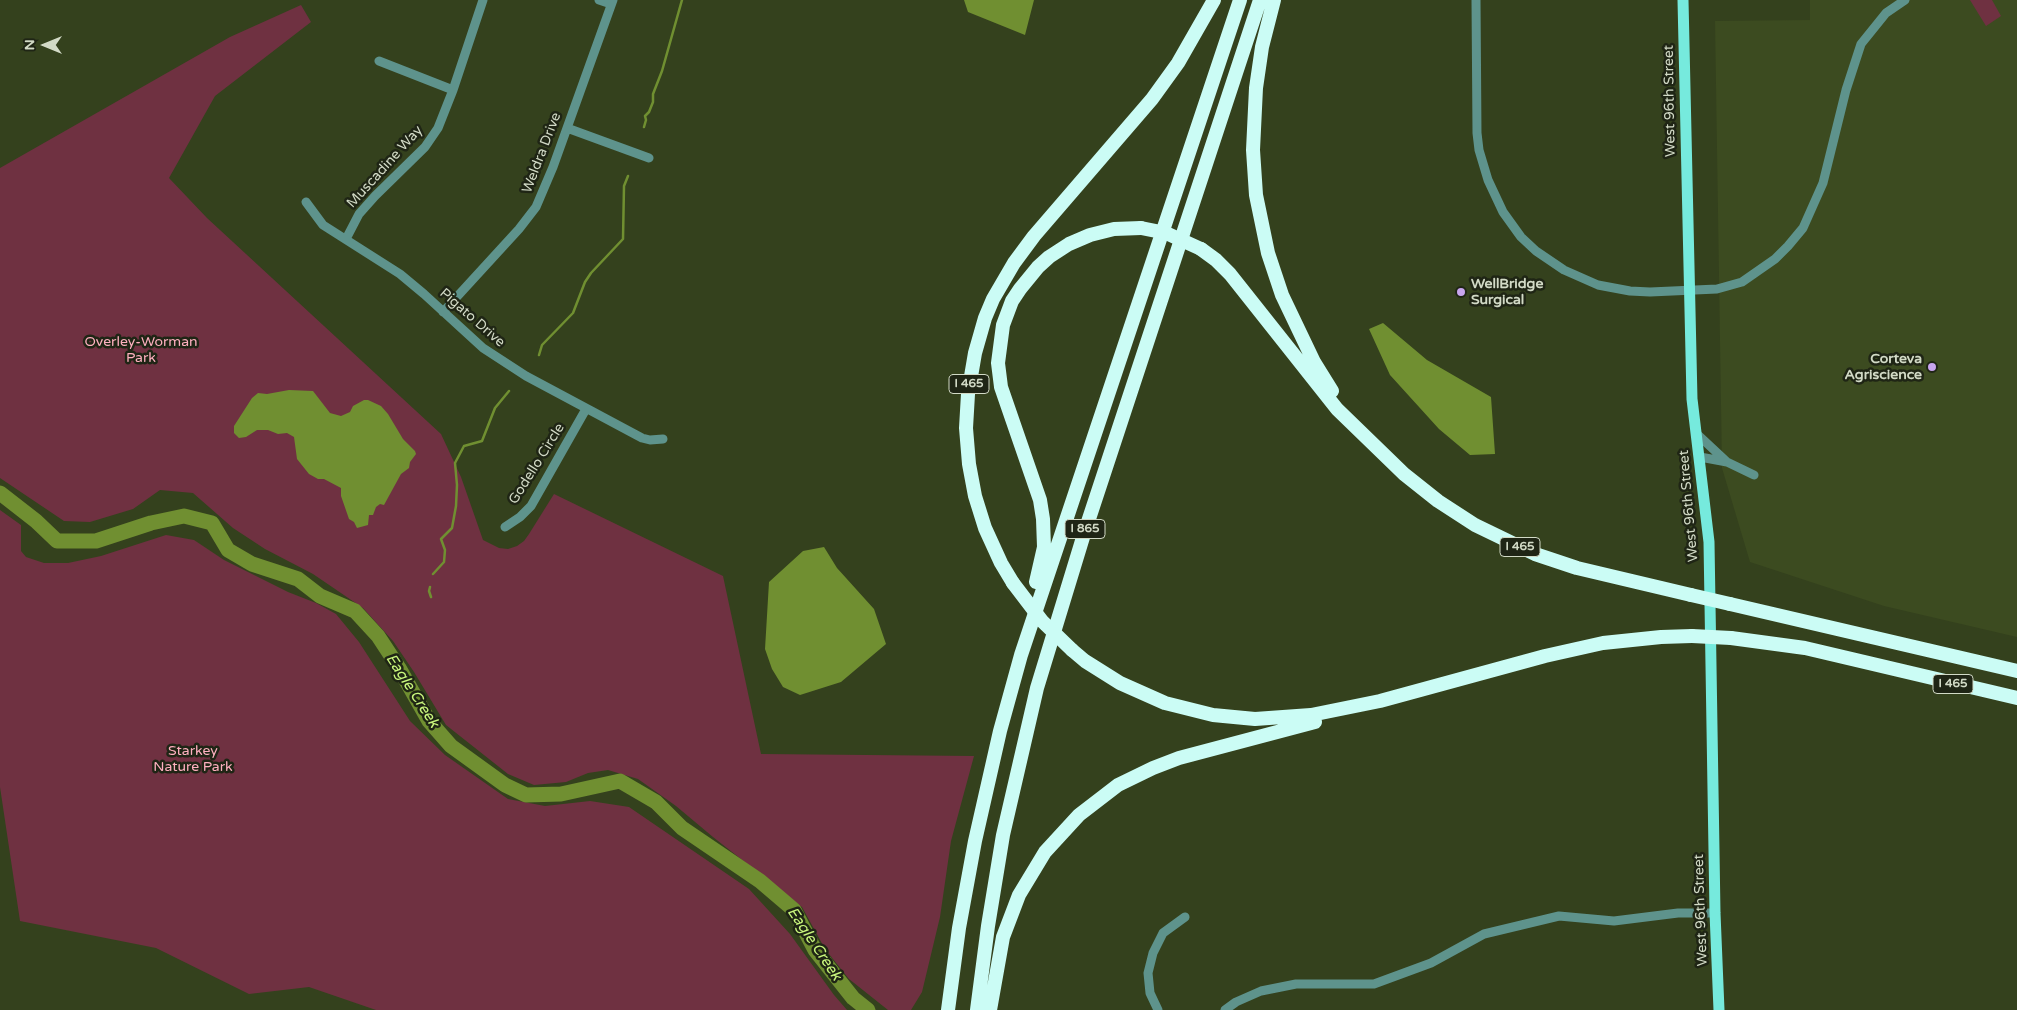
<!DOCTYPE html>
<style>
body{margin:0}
#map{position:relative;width:2017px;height:1010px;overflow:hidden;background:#34411d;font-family:"Varela Round",sans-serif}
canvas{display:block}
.north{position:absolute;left:20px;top:20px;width:50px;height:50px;-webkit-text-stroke:4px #1f2515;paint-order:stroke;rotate:270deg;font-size:14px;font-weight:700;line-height:20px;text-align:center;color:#d2dac6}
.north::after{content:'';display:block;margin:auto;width:18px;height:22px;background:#d2dac6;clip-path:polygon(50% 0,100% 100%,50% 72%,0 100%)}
</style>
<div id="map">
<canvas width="2017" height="1010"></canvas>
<div class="north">N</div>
</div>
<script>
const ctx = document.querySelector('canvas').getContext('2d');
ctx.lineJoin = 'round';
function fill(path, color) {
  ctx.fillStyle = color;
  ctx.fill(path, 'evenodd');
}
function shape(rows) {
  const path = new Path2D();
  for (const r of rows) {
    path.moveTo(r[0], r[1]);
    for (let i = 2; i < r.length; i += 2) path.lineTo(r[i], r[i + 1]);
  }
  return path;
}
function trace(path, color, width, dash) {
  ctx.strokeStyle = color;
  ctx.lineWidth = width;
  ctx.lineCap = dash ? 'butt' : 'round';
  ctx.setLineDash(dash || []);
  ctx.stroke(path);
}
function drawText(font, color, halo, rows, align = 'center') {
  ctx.font = font + ' "Varela Round",sans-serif';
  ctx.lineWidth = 5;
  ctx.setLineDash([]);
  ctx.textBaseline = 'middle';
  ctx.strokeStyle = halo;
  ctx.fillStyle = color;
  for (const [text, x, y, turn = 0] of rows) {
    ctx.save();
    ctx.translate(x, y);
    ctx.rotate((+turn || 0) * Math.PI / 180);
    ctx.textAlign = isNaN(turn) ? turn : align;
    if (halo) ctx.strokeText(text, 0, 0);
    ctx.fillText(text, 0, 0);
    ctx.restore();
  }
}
const built = shape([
 [1810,0,2017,0,2017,637,1884,606,1750,562,1722,468,1715,21,1810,20]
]);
const green = shape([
 [1970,0,1992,0,2001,16,1986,26],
 [301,5,311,22,215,96,169,178,207,218,441,434,461,477,483,540,499,548,508,549,517,546,524,541,529,534,554,494,723,576,761,754,974,756,951,841,940,917,922,992,911,1010,888,1010,849,979,825,949,802,907,713,837,676,806,638,779,608,770,588,773,566,782,534,785,508,774,446,725,414,672,393,641,363,608,313,574,265,549,233,528,193,493,160,490,133,509,90,522,64,521,0,478,0,168,230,37],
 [0,510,21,525,21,551,26,557,44,563,68,563,101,556,166,535,194,540,224,560,288,592,316,603,336,614,359,642,410,721,445,755,508,799,545,806,590,801,629,807,749,889,790,934,834,995,847,1010,376,1010,309,987,249,994,156,948,20,921,0,787]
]);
const water = shape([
 [964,0,1034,0,1025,35,968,12],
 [1383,323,1427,360,1491,397,1495,454,1470,455,1439,429,1390,375,1369,329],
 [289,390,313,391,330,413,341,416,350,412,353,406,364,400,368,400,381,406,388,414,403,439,415,451,416,454,410,462,409,468,401,474,384,505,380,504,376,507,373,515,369,515,368,525,357,528,354,522,349,519,341,496,341,488,324,479,318,479,309,474,297,459,294,437,287,433,278,434,268,430,257,430,246,437,239,438,234,433,234,426,252,398,258,393,267,394],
 [824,547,837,568,874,609,886,644,841,682,800,695,783,687,772,669,765,649,769,582,803,551]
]);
const stream = shape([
 [644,127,646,120,645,116,649,112,653,102,653,94,662,71,682,0],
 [539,355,542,345,573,313,585,282,591,273,623,239,624,186,628,176],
 [433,574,444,562,445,550,441,539,452,528,456,506,457,485,455,463,464,446,482,441,495,408,509,391],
 [430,587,429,591,431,597]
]);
const river = shape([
 [0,493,36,521,57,541,96,541,151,523,184,516,212,523,228,550,252,564,298,579,320,596,355,611,378,636,399,668,429,721,451,746,505,785,526,795,561,794,620,781,656,802,682,828,760,881,794,910,815,950,853,998,868,1010]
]);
const minor = shape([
 [599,0,611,4],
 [1476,0,1477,133,1479,150,1488,180,1503,212,1521,237,1536,251,1564,270,1598,285,1630,291,1650,292,1717,289,1742,282,1775,259,1788,246,1803,228,1823,183,1846,90,1861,44,1886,13,1905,0],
 [379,61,453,90],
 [567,128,649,158],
 [306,202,323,225,400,274,424,294,483,348,526,376,642,438,650,440,663,439],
 [346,239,359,214,375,196,425,147,438,128,453,90,483,0],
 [443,312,519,229,536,207,553,167,613,0],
 [1697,434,1727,462,1754,475],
 [1700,457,1727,462],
 [505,527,520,517,531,506,586,409],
 [1158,1010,1150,993,1148,973,1153,953,1163,933,1185,917],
 [1225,1010,1236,1002,1261,991,1296,984,1374,984,1431,963,1484,934,1559,916,1614,921,1678,913,1715,913]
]);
const major = shape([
 [1683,0,1692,399,1709,542,1715,913,1719,1010]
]);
const highway = shape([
 [1274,0,1262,47,1256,88,1253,150,1256,195,1268,253,1282,295,1314,362,1332,391],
 [1201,249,1216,260,1230,274,1337,409,1404,474,1438,501,1475,525,1535,554,1577,568,1691,595],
 [1036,582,1044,547,1043,519,1040,500,1001,387,998,363,1003,325,1012,301,1020,289,1038,267,1049,257,1069,244,1090,235,1114,229,1141,228],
 [1013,583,1001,563,985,528,975,496,969,464,966,428,968,394,975,353,985,318,993,299,1014,263,1034,236,1152,99,1178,63,1214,0],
 [1730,604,2017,671],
 [1731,638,1805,648,2017,698],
 [1072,650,1085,661,1120,683,1165,703,1213,715,1255,719,1311,715,1380,701,1545,656,1603,643,1661,637,1692,636],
 [948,1010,959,928,975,841,1000,731,1021,655,1240,0],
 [977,1010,988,926,1003,835,1037,688,1084,534,1260,0],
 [990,1010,1003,937,1019,895,1045,852,1079,815,1118,785,1153,768,1179,758,1315,722]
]);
const highwayBridge = shape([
 [1141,228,1166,233,1201,249],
 [1013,583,1042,621,1072,650],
 [1691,595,1730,604],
 [1692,636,1731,638]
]);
const markers = [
 [1461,292,5,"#c8a5ee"],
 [1932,367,5,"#c8a5ee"]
];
const shields = [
 [969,384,40],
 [1085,529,40],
 [1520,547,40],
 [1953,684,40]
];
const shieldNames = [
 ["I 465",969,384],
 ["I 865",1085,529],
 ["I 465",1520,547],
 ["I 465",1953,684]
];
const streetNames = [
 ["West 96th Street",1670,101,-91],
 ["Weldra Drive",542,153,-69],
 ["Muscadine Way",385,167,-48],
 ["Pigato Drive",472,318,41],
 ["Godello Circle",537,464,-58],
 ["West 96th Street",1689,506,-95],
 ["West 96th Street",1701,910,-92]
];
const poiNames = [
 ["WellBridge",1471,284],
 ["Surgical",1471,300],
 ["Corteva",1922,359,"right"],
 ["Agriscience",1922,375,"right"]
];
const parkNames = [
 ["Overley-Worman",141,342],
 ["Park",141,358],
 ["Starkey",193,751],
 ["Nature Park",193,767]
];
const waterNames = [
 ["Eagle Creek",412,691,57],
 ["Eagle Creek",814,944,56]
];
fill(built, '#3c4b20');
fill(green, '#6f3141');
fill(water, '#708f31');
trace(stream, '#708f31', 2.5);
trace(river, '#708f31', 15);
trace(minor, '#5e938c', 9);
trace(major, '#76eadd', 11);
trace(highway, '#cbfcf5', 14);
trace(highwayBridge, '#cbfcf5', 14);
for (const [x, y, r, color] of markers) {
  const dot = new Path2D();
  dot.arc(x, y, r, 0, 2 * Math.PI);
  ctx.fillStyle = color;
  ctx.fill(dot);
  trace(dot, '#1f2515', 2);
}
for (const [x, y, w] of shields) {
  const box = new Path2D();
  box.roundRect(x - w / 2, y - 9.5, w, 19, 4);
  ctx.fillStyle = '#1f2515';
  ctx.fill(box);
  trace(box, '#d2dac6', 1);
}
drawText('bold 12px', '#d2dac6', null, shieldNames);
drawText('14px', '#d2dac6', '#1f2515', streetNames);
drawText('bold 14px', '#d2dac6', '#1f2515', poiNames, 'left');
drawText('14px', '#ffb0c0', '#1f2515', parkNames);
drawText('italic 15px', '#caf67d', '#1f2515', waterNames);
</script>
